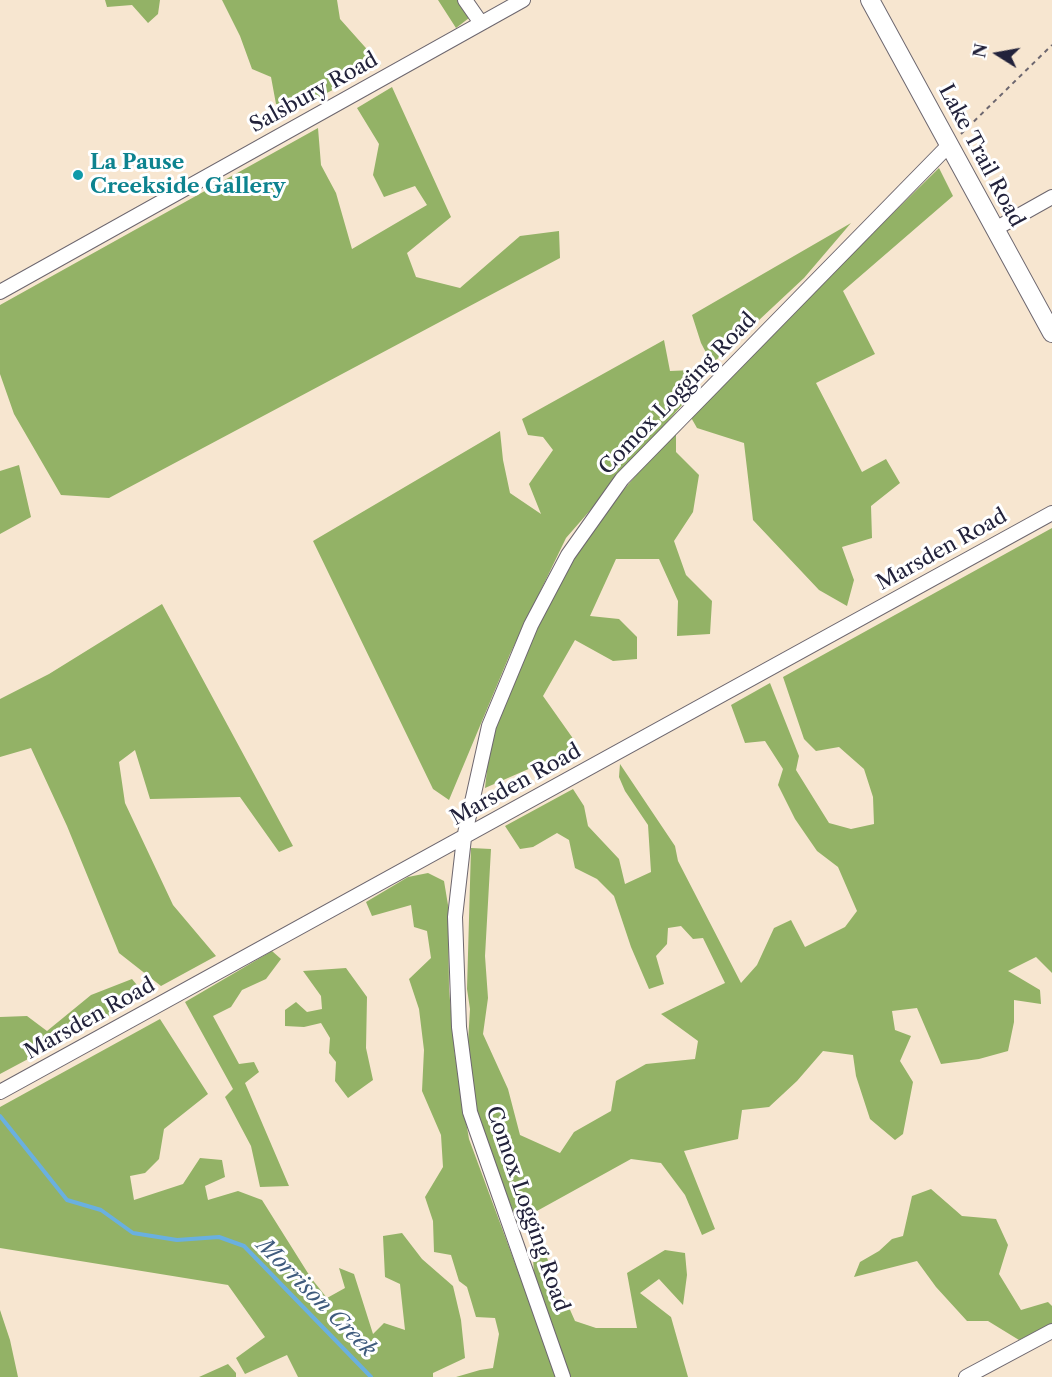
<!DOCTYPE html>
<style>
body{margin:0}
#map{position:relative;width:1052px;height:1377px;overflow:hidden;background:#f7e6d0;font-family:"Libre Caslon Text",serif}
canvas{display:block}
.north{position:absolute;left:968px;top:24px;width:60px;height:60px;-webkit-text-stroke:4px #fff;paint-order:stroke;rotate:281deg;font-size:16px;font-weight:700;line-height:24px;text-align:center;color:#22223b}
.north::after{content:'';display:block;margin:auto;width:21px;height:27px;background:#22223b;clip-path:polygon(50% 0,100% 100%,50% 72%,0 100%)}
</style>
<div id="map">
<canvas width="1052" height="1377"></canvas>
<div class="north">N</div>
</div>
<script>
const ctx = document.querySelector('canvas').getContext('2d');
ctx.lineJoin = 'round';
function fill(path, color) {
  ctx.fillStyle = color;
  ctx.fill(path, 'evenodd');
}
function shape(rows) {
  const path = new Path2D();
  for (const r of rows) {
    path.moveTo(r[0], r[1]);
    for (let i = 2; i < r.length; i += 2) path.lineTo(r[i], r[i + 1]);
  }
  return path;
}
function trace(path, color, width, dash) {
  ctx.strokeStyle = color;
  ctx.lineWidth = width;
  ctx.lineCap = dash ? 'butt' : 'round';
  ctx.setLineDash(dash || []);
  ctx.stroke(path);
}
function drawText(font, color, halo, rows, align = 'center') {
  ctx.font = font + ' "Libre Caslon Text",serif';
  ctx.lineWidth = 6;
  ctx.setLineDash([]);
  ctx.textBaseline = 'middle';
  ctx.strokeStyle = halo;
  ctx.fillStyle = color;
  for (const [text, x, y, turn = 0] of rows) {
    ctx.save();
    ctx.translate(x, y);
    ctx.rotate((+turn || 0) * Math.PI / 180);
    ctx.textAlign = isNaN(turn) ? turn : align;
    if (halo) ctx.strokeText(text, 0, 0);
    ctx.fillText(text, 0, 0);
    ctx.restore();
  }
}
const forest = shape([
 [105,0,160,0,158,14,148,23,132,5,107,7],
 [222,0,337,0,340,19,381,65,294,110,276,104,271,77,252,69,240,36],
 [438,0,458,0,469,18,456,28],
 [392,87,451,217,407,253,416,277,460,288,520,236,559,231,560,258,109,498,61,495,14,414,0,374,0,305,318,128,321,165,336,193,352,249,427,205,415,186,384,197,373,175,379,144,357,108],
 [939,168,953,196,843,291,875,354,816,383,862,472,886,459,900,483,871,506,872,538,842,547,854,580,847,606,819,590,753,520,744,443,697,428,689,414],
 [851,223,804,278,712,364,701,343,692,315],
 [664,340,670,371,693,370,695,390,566,538,510,654,449,800,433,789,313,541,500,431,503,460,510,493,541,514,529,484,553,450,543,437,528,435,522,419],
 [676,429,676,452,699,475,693,512,674,541,686,575,712,601,710,634,677,636,678,601,659,559,616,559,590,616,619,619,637,637,637,659,613,661,575,640,543,696,579,747,485,788,490,742,525,652,577,544],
 [19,465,31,517,0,534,0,471],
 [1052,528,1052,973,1036,957,1008,971,1040,990,1041,1004,1014,1000,1014,1022,1008,1051,979,1059,941,1064,917,1008,892,1011,895,1030,911,1036,900,1061,913,1082,903,1134,895,1140,870,1119,856,1076,853,1055,823,1051,797,1081,769,1107,742,1110,738,1139,684,1151,715,1229,702,1235,685,1195,661,1163,631,1159,517,1222,477,1115,468,1042,470,1009,467,989,471,848,491,849,485,956,488,998,483,1034,508,1089,520,1135,560,1153,574,1132,611,1111,616,1081,646,1064,695,1059,698,1041,661,1014,725,983,703,938,693,939,681,926,668,928,667,944,656,956,664,984,649,989,631,947,614,896,597,879,575,868,569,840,557,833,533,847,520,849,505,826,573,789,584,806,588,826,619,859,625,884,651,872,648,825,625,791,619,777,620,764,675,846,678,861,741,983,757,965,774,928,791,920,805,947,845,927,857,911,838,867,817,851,795,819,778,785,783,769,765,741,745,743,731,705,770,683,799,756,796,770,829,823,851,829,874,824,873,797,864,769,839,747,816,751,804,739,783,677],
 [162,604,293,846,279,852,240,797,150,799,135,750,119,762,125,803,173,905,216,956,161,986,119,953,67,826,31,748,0,757,0,699,49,674],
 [428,873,444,881,448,905,449,989,455,1056,469,1139,557,1377,456,1377,480,1370,493,1368,499,1334,495,1318,476,1317,467,1287,459,1281,451,1255,434,1252,433,1221,425,1197,443,1167,441,1135,422,1091,424,1050,419,1009,409,979,431,958,427,931,414,927,411,905,372,916,366,902,408,877],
 [272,951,281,959,266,979,242,990,231,1007,213,1016,239,1064,254,1062,259,1072,245,1083,289,1186,260,1187,251,1146,225,1097,233,1089,185,1002],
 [346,968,367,997,366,1048,373,1080,348,1098,335,1081,336,1062,329,1053,330,1038,321,1023,304,1027,285,1026,285,1010,296,1002,307,1012,322,1009,321,996,303,971],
 [132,979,146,996,0,1074,0,1017,27,1016,47,1031,91,995],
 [160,1019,208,1094,164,1129,159,1159,145,1173,130,1176,134,1200,183,1184,200,1158,222,1160,225,1177,205,1186,208,1200,238,1191,262,1200,311,1278,327,1298,345,1288,339,1268,354,1274,373,1334,384,1323,405,1330,400,1284,385,1277,383,1236,402,1233,422,1259,453,1286,461,1320,465,1358,433,1373,433,1377,298,1377,287,1355,245,1374,236,1358,265,1337,228,1285,0,1248,0,1107],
 [931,1189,962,1216,996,1219,1008,1245,999,1274,1021,1310,1048,1302,1052,1306,1052,1323,1019,1340,988,1321,967,1321,936,1287,917,1261,854,1277,860,1262,879,1251,892,1239,903,1236,912,1196],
 [665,1250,685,1253,687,1275,683,1305,659,1279,640,1293,671,1317,688,1377,570,1377,534,1276,533,1257,547,1258,575,1321,596,1328,637,1328,627,1273],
 [0,1310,10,1340,18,1377,0,1377],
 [228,1364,236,1373,236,1377,199,1377]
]);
const stream = shape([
 [0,1116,67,1200,101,1210,133,1233,177,1240,219,1237,244,1246,371,1377]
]);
const path = shape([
 [961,134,1052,45]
]);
const street = shape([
 [465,0,481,23],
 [995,229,1052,197],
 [0,292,523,0],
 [0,1092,1052,513],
 [563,1377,470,1112,459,1027,455,917,464,838,489,726,531,625,568,555,622,479,950,144],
 [966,1377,1052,1331]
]);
const secondary = shape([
 [870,0,1052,333]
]);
const markers = [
 [78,175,6,"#0f9aa8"]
];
const streetNames = [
 ["Salsbury Road",314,93,-29],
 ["Lake Trail Road",981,156,62],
 ["Comox Logging Road",678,394,-46],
 ["Marsden Road",942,550,-29],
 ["Marsden Road",516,785,-29],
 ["Marsden Road",90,1019,-29],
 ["Comox Logging Road",527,1209,71]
];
const cultureNames = [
 ["La Pause",90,163],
 ["Creekside Gallery",90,187]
];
const waterNames = [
 ["Morrison Creek",316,1298,45]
];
fill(forest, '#93b266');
trace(stream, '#6ab0e0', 4);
trace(street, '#6d676f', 16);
trace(secondary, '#6d676f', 20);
trace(path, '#6d676f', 2, [4.5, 4.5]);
trace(street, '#fff', 14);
trace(secondary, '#fff', 18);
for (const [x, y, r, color] of markers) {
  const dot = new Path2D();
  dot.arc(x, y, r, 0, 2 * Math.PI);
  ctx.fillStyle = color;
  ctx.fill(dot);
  trace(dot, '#fff', 2);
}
drawText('21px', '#22223b', '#fff', streetNames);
drawText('bold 21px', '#0d838f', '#fff', cultureNames, 'left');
drawText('italic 22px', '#3f5b7d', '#fff', waterNames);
</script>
